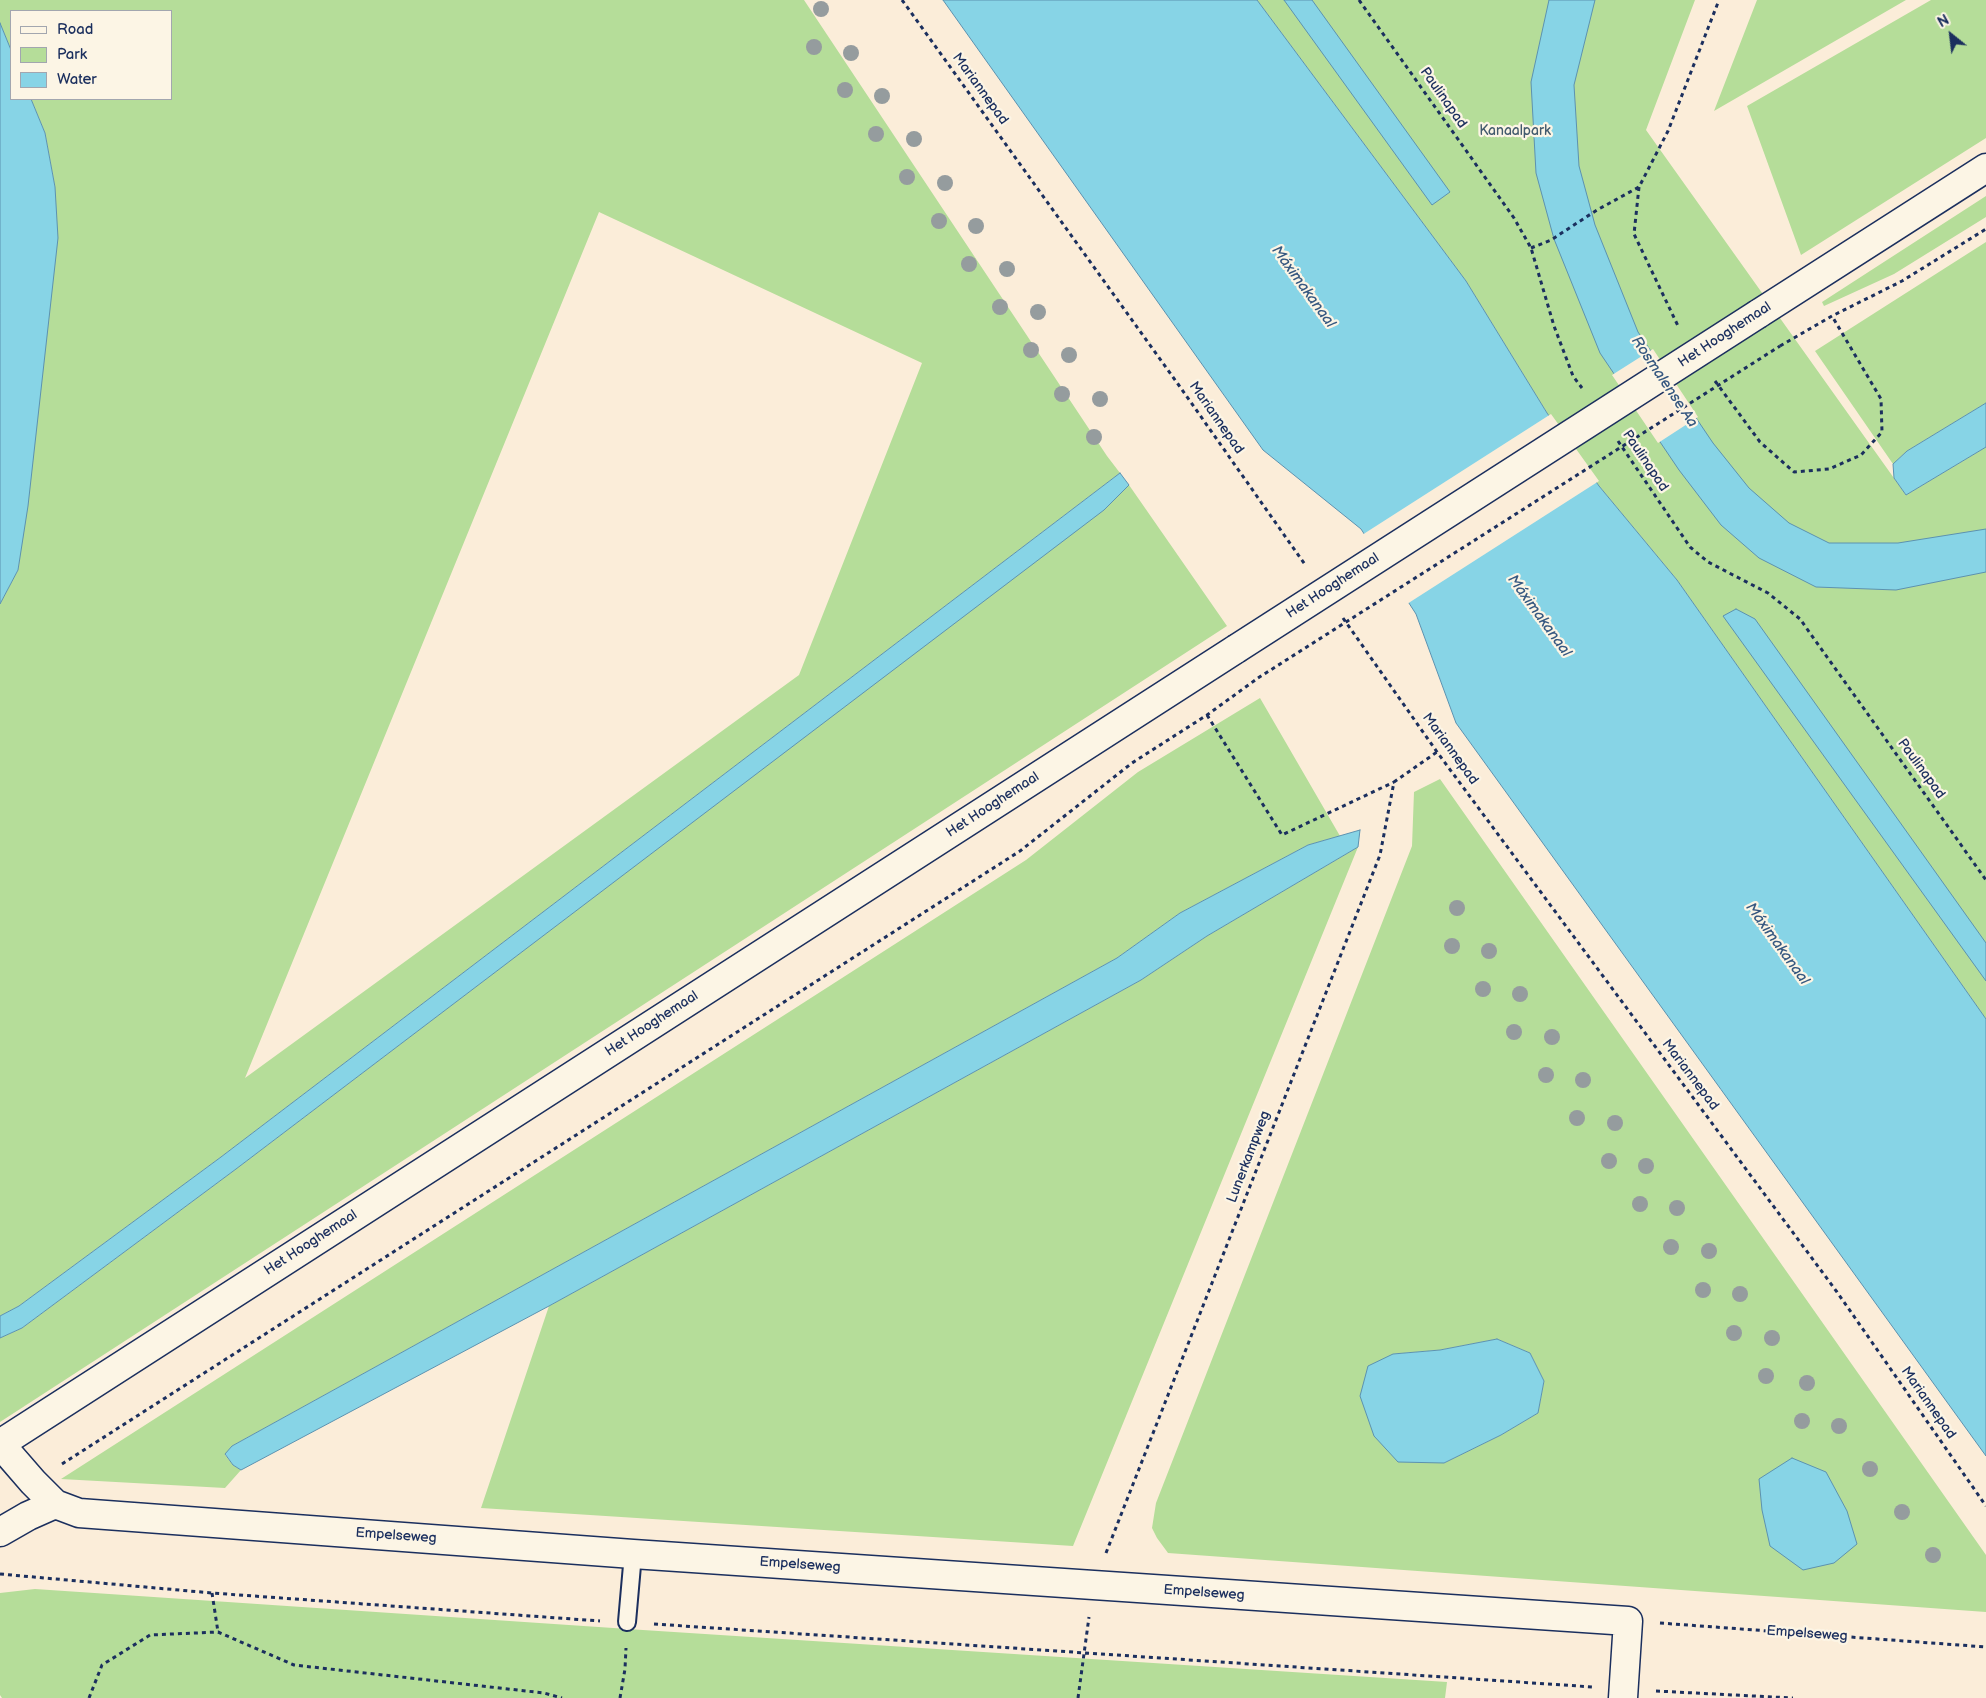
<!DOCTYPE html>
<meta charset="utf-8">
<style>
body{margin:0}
#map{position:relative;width:1986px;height:1698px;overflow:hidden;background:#fbedd9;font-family:"Balsamiq Sans",sans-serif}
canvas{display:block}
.legend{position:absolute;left:10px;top:10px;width:162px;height:90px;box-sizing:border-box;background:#fcf5e5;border:1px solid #a2a6af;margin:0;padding:6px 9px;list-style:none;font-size:15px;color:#1b2f5e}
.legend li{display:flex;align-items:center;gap:10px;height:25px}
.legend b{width:25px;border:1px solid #a2a6af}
.north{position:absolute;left:1926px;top:10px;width:50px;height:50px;-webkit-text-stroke:4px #fcf5e5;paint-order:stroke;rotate:331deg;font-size:14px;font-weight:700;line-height:20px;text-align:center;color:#1b2f5e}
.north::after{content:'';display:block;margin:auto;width:18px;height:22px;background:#1b2f5e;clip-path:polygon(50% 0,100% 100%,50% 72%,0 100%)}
</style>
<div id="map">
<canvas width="1986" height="1698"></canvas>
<ul class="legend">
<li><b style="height:6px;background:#fcf5e5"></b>Road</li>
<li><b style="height:14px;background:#b5dd99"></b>Park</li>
<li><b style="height:14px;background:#87d4e6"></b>Water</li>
</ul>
<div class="north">N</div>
</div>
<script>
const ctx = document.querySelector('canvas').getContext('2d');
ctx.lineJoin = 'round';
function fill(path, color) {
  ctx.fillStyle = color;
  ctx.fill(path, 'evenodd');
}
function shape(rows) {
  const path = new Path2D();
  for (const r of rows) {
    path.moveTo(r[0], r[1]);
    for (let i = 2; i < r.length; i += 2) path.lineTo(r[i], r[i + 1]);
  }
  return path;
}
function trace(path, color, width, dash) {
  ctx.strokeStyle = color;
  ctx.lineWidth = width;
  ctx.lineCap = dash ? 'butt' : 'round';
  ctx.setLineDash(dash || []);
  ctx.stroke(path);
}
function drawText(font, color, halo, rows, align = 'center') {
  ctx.font = font + ' "Balsamiq Sans",sans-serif';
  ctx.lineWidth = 4.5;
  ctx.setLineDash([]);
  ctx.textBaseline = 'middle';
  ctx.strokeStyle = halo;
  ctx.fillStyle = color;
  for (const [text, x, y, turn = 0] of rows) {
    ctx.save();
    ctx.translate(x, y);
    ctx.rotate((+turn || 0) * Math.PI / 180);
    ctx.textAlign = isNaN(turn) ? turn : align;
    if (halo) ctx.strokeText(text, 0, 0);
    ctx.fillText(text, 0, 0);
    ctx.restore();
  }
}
const green = shape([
 [0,0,804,0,1107,456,1120,473,221,1157,19,1306,0,1316,0,604,18,570,55,187,45,133,31,99,171,99,171,11,11,11,11,50,0,23],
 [599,212,922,363,799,675,245,1078],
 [1257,0,1695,0,1646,130,1906,495,1986,447,1986,1019,1677,580,1599,486,1547,413,1466,281],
 [1757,0,1906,0,1714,111],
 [1931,0,1986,0,1986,138,1801,255,1747,106],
 [1986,196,1986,217,1894,274,1824,306,1822,302],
 [1986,242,1986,403,1907,451,1893,464,1815,351],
 [1129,485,1227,626,0,1422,0,1338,22,1328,236,1169,1103,510],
 [1260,698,1340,836,1308,845,1180,913,1117,958,232,1446,225,1455,233,1465,241,1470,225,1488,61,1479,1026,860,1138,772],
 [1440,779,1986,1555,1986,1612,1168,1553,1157,1538,1152,1528,1156,1503,1412,846,1414,792],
 [1497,1339,1530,1353,1544,1381,1538,1413,1501,1435,1444,1463,1393,1354,1440,1350],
 [1358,847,1073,1546,481,1508,549,1306,1141,980,1207,936],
 [35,1589,643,1630,1447,1682,1445,1698,2,1698,0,1695,0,1593]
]);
const water = shape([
 [943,0,1257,0,1466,281,1547,413,1599,486,1677,580,1986,1019,1986,1456,1456,723,1416,614,1361,529,1263,450,943,0],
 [1284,0,1312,0,1450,192,1432,205,1284,0],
 [1549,0,1595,0,1574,85,1579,166,1595,225,1638,332,1713,443,1749,488,1789,523,1829,543,1898,543,1986,529,1986,572,1896,590,1816,587,1759,558,1721,525,1679,470,1600,353,1554,239,1536,173,1531,82,1549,0],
 [0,23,11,50,11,99,31,99,45,133,55,187,58,238,28,506,18,570,0,604,0,23],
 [1986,403,1986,447,1906,495,1894,478,1893,464,1907,451,1986,403],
 [1120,473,1129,485,1104,510,236,1169,22,1328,0,1338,0,1316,19,1306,221,1157,1120,473],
 [1736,609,1755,619,1986,943,1986,981,1723,616,1736,609],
 [1360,830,1358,847,1207,936,1141,980,549,1306,241,1470,233,1465,225,1454,232,1446,1117,958,1180,913,1308,845,1360,830],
 [1497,1339,1530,1353,1544,1381,1538,1413,1501,1435,1444,1463,1398,1462,1374,1436,1360,1396,1368,1366,1393,1354,1440,1350,1497,1339],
 [1792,1458,1826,1472,1847,1511,1857,1544,1834,1563,1803,1570,1770,1546,1762,1510,1759,1479,1792,1458]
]);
const pier = shape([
 [1653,349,1698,417,1658,443,1612,375],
 [1551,414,1599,481,1407,604,1362,535]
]);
const path = shape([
 [902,0,1178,384,1306,566],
 [1359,0,1514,218,1531,248,1554,326,1573,376,1582,388],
 [1639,187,1634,234,1679,328],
 [1531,248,1551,240,1597,210,1639,187,1668,131,1719,0],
 [1780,346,1832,316,1902,281,1986,229],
 [1715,381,1760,442,1794,472,1829,469,1861,455,1882,432,1881,399,1832,316],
 [1618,441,1690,547,1708,562,1768,593,1800,619,1986,880],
 [1343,618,1437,752,1837,1292,1986,1506],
 [1207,715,1282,835,1394,782],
 [62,1464,1020,851,1132,763,1207,715,1258,678],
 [1106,1553,1380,855,1394,782,1437,752],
 [0,1574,212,1593,600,1621],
 [212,1593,218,1632],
 [1660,1623,1986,1647],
 [654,1624,1593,1687],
 [1656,1691,1793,1698],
 [89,1698,102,1665,150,1635,218,1632,294,1665,544,1693,562,1698],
 [620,1698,625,1669,626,1648],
 [1078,1698,1089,1617]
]);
const service = shape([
 [627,1622,633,1554]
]);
const minor = shape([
 [0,1444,33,1482,55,1504,79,1513,633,1554,1628,1621,1623,1698],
 [0,1532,28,1516,55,1504]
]);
const tertiary = shape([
 [1758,314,1986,168],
 [0,1444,1236,649]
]);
const pathBridge = shape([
 [1258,678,1780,346]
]);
const tertiaryBridge = shape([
 [1236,649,1758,314]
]);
const trees = [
 [821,9],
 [814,47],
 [851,53],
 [845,90],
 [882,96],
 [876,134],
 [914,139],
 [907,177],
 [945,183],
 [939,221],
 [976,226],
 [969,264],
 [1007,269],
 [1000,307],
 [1038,312],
 [1031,350],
 [1069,355],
 [1062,394],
 [1100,399],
 [1094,437],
 [1457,908],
 [1452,946],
 [1489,951],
 [1483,989],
 [1520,994],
 [1514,1032],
 [1552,1037],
 [1546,1075],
 [1583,1080],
 [1577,1118],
 [1615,1123],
 [1609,1161],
 [1646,1166],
 [1640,1204],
 [1677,1208],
 [1671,1247],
 [1709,1251],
 [1703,1290],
 [1740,1294],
 [1734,1333],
 [1772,1338],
 [1766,1376],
 [1807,1383],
 [1802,1421],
 [1839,1426],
 [1870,1469],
 [1902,1512],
 [1933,1555]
];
const streetNames = [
 ["Mariannepad",980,89,54],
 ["Paulinapad",1443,98,55],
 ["Het Hooghemaal",1725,335,-33],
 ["Mariannepad",1216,418,55],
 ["Paulinapad",1645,461,56],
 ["Het Hooghemaal",1333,586,-33],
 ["Mariannepad",1450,749,54],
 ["Paulinapad",1921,769,54],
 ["Het Hooghemaal",993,805,-33],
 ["Het Hooghemaal",652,1024,-33],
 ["Mariannepad",1690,1075,53],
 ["Lunerkampweg",1249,1157,-69],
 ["Het Hooghemaal",311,1243,-33],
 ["Mariannepad",1928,1403,55],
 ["Empelseweg",396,1536,4],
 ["Empelseweg",800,1565,4],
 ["Empelseweg",1204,1593,4],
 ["Empelseweg",1807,1634,4]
];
const parkNames = [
 ["Kanaalpark",1515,131]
];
const waterNames = [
 ["Máximakanaal",1303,287,54],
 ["Rosmalense Aa",1664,382,56],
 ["Máximakanaal",1539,616,54],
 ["Máximakanaal",1777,944,54]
];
fill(green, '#b5dd99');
fill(water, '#87d4e6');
trace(water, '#5c92b0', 1);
fill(pier, '#fbedd9');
trace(service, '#1b2f5e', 20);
trace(minor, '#1b2f5e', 31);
trace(tertiary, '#1b2f5e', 31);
trace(path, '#1b2f5e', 3, [4, 4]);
trace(service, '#fcf5e5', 16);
trace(minor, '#fcf5e5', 28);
trace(tertiary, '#fcf5e5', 28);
trace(tertiaryBridge, '#1b2f5e', 31, []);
trace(pathBridge, '#1b2f5e', 3, [4, 4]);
trace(tertiaryBridge, '#fcf5e5', 28);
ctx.fillStyle = '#959c9e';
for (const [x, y] of trees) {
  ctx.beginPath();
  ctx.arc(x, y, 8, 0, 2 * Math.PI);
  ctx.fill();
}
drawText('14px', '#1b2f5e', '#fcf5e5', streetNames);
drawText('14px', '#425a6d', '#fcf5e5', parkNames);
drawText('italic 15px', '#365880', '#fcf5e5', waterNames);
</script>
